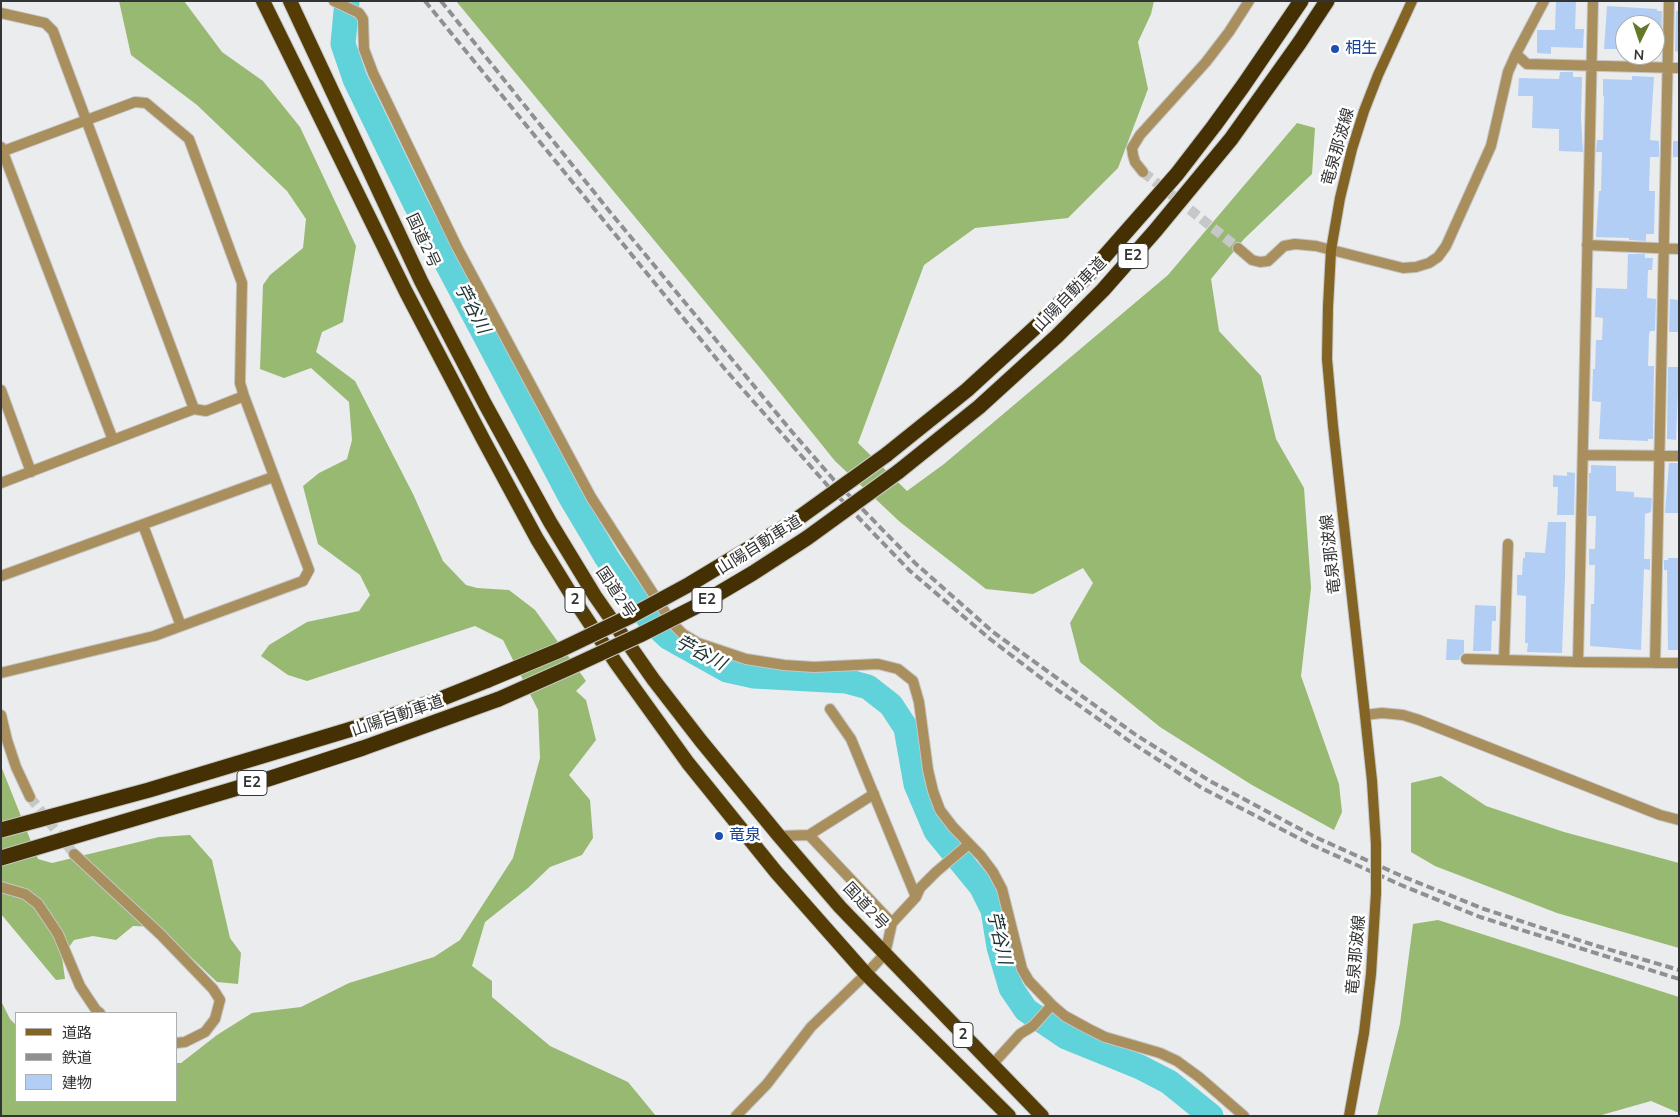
<!DOCTYPE html>
<meta charset="utf-8">
<style>
body{margin:0}
#map{position:relative;width:1680px;height:1117px;overflow:hidden;background:#eaeced;font-family:"Nunito Sans","Noto Sans JP",sans-serif}
canvas{display:block}
.frame{position:absolute;inset:0;border:2px solid #333435;pointer-events:none}
.legend{position:absolute;left:15px;top:1012px;width:162px;height:90px;box-sizing:border-box;background:#fff;border:1px solid #adaeae;margin:0;padding:6px 9px;list-style:none;font-size:15px;color:#333435}
.legend li{display:flex;align-items:center;gap:10px;height:25px}
.legend b{width:25px;border:1px solid #adaeae}
.north{position:absolute;left:1615px;top:15px;width:50px;height:50px;box-sizing:border-box;background:#fff;border:1px solid #adaeae;border-radius:50%;rotate:184deg;font-size:14px;font-weight:700;line-height:20px;text-align:center;color:#333435}
.north::after{content:'';display:block;margin:auto;width:18px;height:22px;background:#64792a;clip-path:polygon(50% 0,100% 100%,50% 72%,0 100%)}
</style>
<div id="map">
<canvas width="1680" height="1117"></canvas>
<div class="frame"></div>
<ul class="legend">
<li><b style="height:6px;background:#836425"></b>道路</li>
<li><b style="height:6px;background:#8f9091"></b>鉄道</li>
<li><b style="height:14px;background:#b2cef5"></b>建物</li>
</ul>
<div class="north">N</div>
</div>
<script>
const ctx = document.querySelector('canvas').getContext('2d');
ctx.lineJoin = 'round';
function fill(path, color) {
  ctx.fillStyle = color;
  ctx.fill(path, 'evenodd');
}
function shape(rows) {
  const path = new Path2D();
  for (const r of rows) {
    path.moveTo(r[0], r[1]);
    for (let i = 2; i < r.length; i += 2) path.lineTo(r[i], r[i + 1]);
  }
  return path;
}
function trace(path, color, width, dash) {
  ctx.strokeStyle = color;
  ctx.lineWidth = width;
  ctx.lineCap = dash ? 'butt' : 'round';
  ctx.setLineDash(dash || []);
  ctx.stroke(path);
}
function drawText(font, color, halo, rows, align = 'center') {
  ctx.font = font + ' "Nunito Sans","Noto Sans JP",sans-serif';
  ctx.lineWidth = 5;
  ctx.setLineDash([]);
  ctx.textBaseline = 'middle';
  ctx.strokeStyle = halo;
  ctx.fillStyle = color;
  for (const [text, x, y, turn = 0] of rows) {
    ctx.save();
    ctx.translate(x, y);
    ctx.rotate((+turn || 0) * Math.PI / 180);
    ctx.textAlign = isNaN(turn) ? turn : align;
    if (halo) ctx.strokeText(text, 0, 0);
    ctx.fillText(text, 0, 0);
    ctx.restore();
  }
}
const forest = shape([
 [119,1,184,1,222,52,263,81,300,127,356,246,343,322,322,332,316,352,355,381,413,494,443,561,466,585,477,588,509,590,535,610,586,681,576,691,586,700,596,740,569,775,590,800,593,838,582,855,550,867,528,888,485,922,472,966,492,981,492,997,550,1046,628,1082,656,1116,1,1116,1,1001,10,1019,16,1025,16,1101,176,1101,176,1063,181,1063,217,1035,252,1013,301,1007,349,983,434,957,460,940,513,858,540,758,538,710,503,640,475,626,307,681,288,675,261,656,269,645,307,622,359,611,370,595,360,575,318,544,303,486,319,473,347,459,352,440,349,402,311,368,284,378,260,369,263,285,270,275,303,248,306,219,287,191,197,105,131,55],
 [456,1,1154,1,1151,14,1138,42,1148,89,1118,168,1068,218,975,228,924,265,858,443,907,491,944,464,1168,275,1297,123,1315,128,1312,174,1244,239,1211,279,1219,331,1261,376,1276,439,1304,488,1311,588,1301,676,1339,784,1342,812,1334,830,1252,785,1160,727,1080,662,1070,623,1093,583,1083,568,1033,594,986,589,900,522,835,461,760,368],
 [1,766,38,859,52,863,159,837,190,835,212,860,230,938,241,953,238,984,217,982,159,927,133,926,116,940,93,936,74,940,62,957,65,979,56,980,1,914],
 [1441,776,1486,806,1564,832,1679,863,1679,948,1557,913,1435,866,1411,852,1411,783],
 [1438,920,1679,997,1679,1113,1651,1101,1598,1116,1377,1116,1400,1024,1413,924]
]);
const river = shape([
 [347,1,343,44,355,79,416,205,570,496,607,558,649,619,668,637,727,670,754,676,846,681,868,687,891,705,906,728,916,784,936,831,981,886,993,910,999,947,1011,988,1026,1010,1066,1037,1140,1067,1169,1082,1211,1116]
]);
const building = shape([
 [1556,1,1576,1,1575,29,1584,29,1583,48,1551,47,1551,54,1537,53,1537,30,1555,30,1555,29],
 [1607,6,1657,9,1657,11,1662,11,1661,51,1655,50,1655,25,1624,25,1623,49,1604,49],
 [1676,11,1679,11,1679,52,1675,51],
 [1560,72,1573,72,1573,77,1582,77,1581,119,1583,152,1559,151,1559,129,1532,128,1533,96,1518,96,1519,78,1559,79],
 [1632,76,1654,77,1650,140,1659,141,1659,157,1650,157,1649,191,1655,191,1654,234,1646,234,1646,241,1629,240,1629,238,1596,237,1599,191,1601,191,1602,152,1596,152,1597,140,1603,140,1604,96,1603,96,1603,79,1632,80],
 [1673,141,1679,141,1679,157,1673,157],
 [1628,254,1645,254,1645,258,1653,258,1652,270,1648,270,1647,298,1656,299,1655,331,1650,331,1649,335,1648,366,1654,366,1653,439,1648,439,1648,441,1599,439,1601,402,1592,401,1593,369,1595,369,1596,340,1602,340,1603,318,1595,317,1596,288,1627,289],
 [1670,299,1679,300,1679,332,1669,332],
 [1668,367,1679,367,1676,440,1667,439],
 [1669,463,1679,463,1679,513,1665,513],
 [1591,465,1616,466,1616,491,1634,492,1634,497,1652,498,1651,512,1645,514,1644,559,1650,559,1650,570,1644,569,1641,650,1590,646,1591,604,1594,604,1595,565,1589,565,1589,549,1595,549,1596,516,1588,516,1589,473,1591,473],
 [1567,472,1575,473,1574,515,1557,515,1558,487,1553,487,1553,475,1567,476],
 [1548,522,1566,522,1565,577,1562,653,1527,652,1528,643,1525,643,1526,596,1517,595,1517,575,1522,575,1523,558,1525,558,1525,552,1545,553],
 [1668,558,1679,558,1679,650,1668,650,1667,570,1664,570,1664,560,1668,560],
 [1475,605,1496,606,1496,621,1492,621,1491,651,1473,651],
 [1447,639,1464,640,1464,653,1460,656,1459,660,1446,660]
]);
const minorTunnel = shape([
 [1143,172,1238,248],
 [30,797,74,854]
]);
const minor = shape([
 [334,1,359,13,363,19,364,49,373,73,457,247,591,497,672,623,683,634,698,643,746,659,784,665,814,667,878,664,898,669,913,681,919,702,928,770,933,791,940,810,953,827,981,856,993,872,1002,889,1022,969,1029,981,1052,1005,1065,1016,1087,1028,1105,1037,1160,1053,1177,1061,1199,1077,1244,1116],
 [1544,1,1516,54,1527,64,1679,68],
 [1593,1,1578,662,1679,663],
 [1,13,45,23,53,31,194,409],
 [1,147,113,440],
 [1,152,135,102,146,103,189,139,242,283,240,383,244,396,309,570,303,581,154,636,1,673],
 [1143,172,1135,162,1133,155,1132,148,1140,135,1206,62,1229,32,1249,1],
 [1587,245,1679,249],
 [1238,248,1252,260,1260,262,1268,261,1284,246,1295,244,1316,246,1403,268,1416,267,1429,263,1438,257,1446,246,1491,146,1508,72,1516,54],
 [1,390,31,472],
 [1584,455,1679,456],
 [1,483,194,409,206,411,244,396],
 [143,525,181,626],
 [1,576,273,477],
 [1466,659,1578,662],
 [1504,660,1508,544],
 [1655,663,1669,1],
 [830,709,851,739,916,897,892,923],
 [1,715,7,740,16,767,30,797],
 [809,835,874,794],
 [74,854,161,935,213,989,220,1000,215,1019,205,1032,185,1042,176,1043],
 [1,887,25,894,38,904,58,934,80,986,96,1010,100,1013],
 [916,897,920,888,936,872,969,844],
 [992,1065,1020,1034,1033,1026,1052,1005],
 [736,1116,767,1084,811,1027,866,974,885,954,892,923,809,835,779,836]
]);
const tertiary = shape([
 [1365,715,1382,713,1403,715,1419,720,1660,815,1679,820]
]);
const secondary = shape([
 [1376,844,1372,781,1365,715,1333,426,1327,359,1328,307,1331,250,1340,198,1352,149,1364,111,1378,75,1412,1],
 [1349,1116,1364,1033,1371,974,1376,893]
]);
const trunk = shape([
 [263,1,406,292,483,439,537,539,577,604,616,663,688,763,776,872,866,974,1009,1116],
 [290,1,421,281,485,404,550,522,595,596,653,679,701,741,779,836,840,907,1042,1116]
]);
const motorway = shape([
 [886,455,967,390,1039,324,1089,274,1177,174,1214,126,1243,86,1301,1],
 [898,472,979,407,1057,336,1103,290,1155,231,1231,139,1300,42,1327,1],
 [1,830,149,790,355,728,443,698,488,680],
 [1,858,268,779,363,748,499,699]
]);
const rail = shape([
 [425,1,724,368,828,486,910,571,990,639,1049,684,1132,743,1202,788,1310,844,1401,885,1480,917,1679,979],
 [441,1,610,212,793,433,834,480,915,563,993,632,1136,735,1210,781,1315,837,1404,877,1484,909,1597,946,1679,970]
]);
const secondaryBridge = shape([
 [1376,844,1376,893]
]);
const motorwayBridge = shape([
 [488,680,560,650,631,616,690,584,793,522,886,455],
 [499,699,571,667,640,635,699,605,753,573,807,538,898,472]
]);
const markers = [
 [1335,49,5,"#1a4fb4"],
 [719,836,5,"#1a4fb4"]
];
const shields = [
 [1133,256,30],
 [575,600,20],
 [707,600,30],
 [252,783,30],
 [963,1035,20]
];
const shieldNames = [
 ["E2",1133,256],
 ["2",575,600],
 ["E2",707,600],
 ["E2",252,783],
 ["2",963,1035]
];
const transitNames = [
 ["相生",1345,49],
 ["竜泉",729,836]
];
const streetNames = [
 ["竜泉那波線",1339,147,-74],
 ["国道2号",422,241,65],
 ["山陽自動車道",1071,295,-46],
 ["山陽自動車道",760,546,-32],
 ["竜泉那波線",1332,554,-96],
 ["国道2号",615,593,56],
 ["山陽自動車道",398,717,-19],
 ["国道2号",865,907,47],
 ["竜泉那波線",1357,955,-85]
];
const waterNames = [
 ["苧谷川",471,309,62],
 ["苧谷川",700,654,28],
 ["苧谷川",998,938,77]
];
fill(forest, '#97b972');
trace(river, '#60d2d9', 25);
fill(building, '#b2cef5');
trace(minorTunnel, '#c5c7c8', 10, [10, 5]);
trace(minor, '#c5c7c8', 12);
trace(tertiary, '#c5c7c8', 12);
trace(secondary, '#c5c7c8', 12);
trace(trunk, '#c5c7c8', 16);
trace(motorway, '#c5c7c8', 17);
trace(minor, '#aa8f5e', 10);
trace(tertiary, '#aa8f5e', 10);
trace(secondary, '#836425', 10);
trace(trunk, '#543c04', 14);
trace(motorway, '#443002', 15);
trace(rail, '#8f9091', 4, [8, 4]);
trace(secondaryBridge, '#c5c7c8', 12, []);
trace(motorwayBridge, '#c5c7c8', 17, []);
trace(secondaryBridge, '#836425', 10);
trace(motorwayBridge, '#443002', 15);
for (const [x, y, r, color] of markers) {
  const dot = new Path2D();
  dot.arc(x, y, r, 0, 2 * Math.PI);
  ctx.fillStyle = color;
  ctx.fill(dot);
  trace(dot, '#fff', 2);
}
for (const [x, y, w] of shields) {
  const box = new Path2D();
  box.roundRect(x - w / 2, y - 12.5, w, 25, 4);
  ctx.fillStyle = '#fff';
  ctx.fill(box);
  trace(box, '#333435', 1);
}
drawText('bold 15px', '#333435', null, shieldNames);
drawText('16px', '#164399', '#fff', transitNames, 'left');
drawText('16px', '#333435', '#fff', streetNames);
drawText('italic 18px', '#1a2e30', '#fff', waterNames);
</script>
